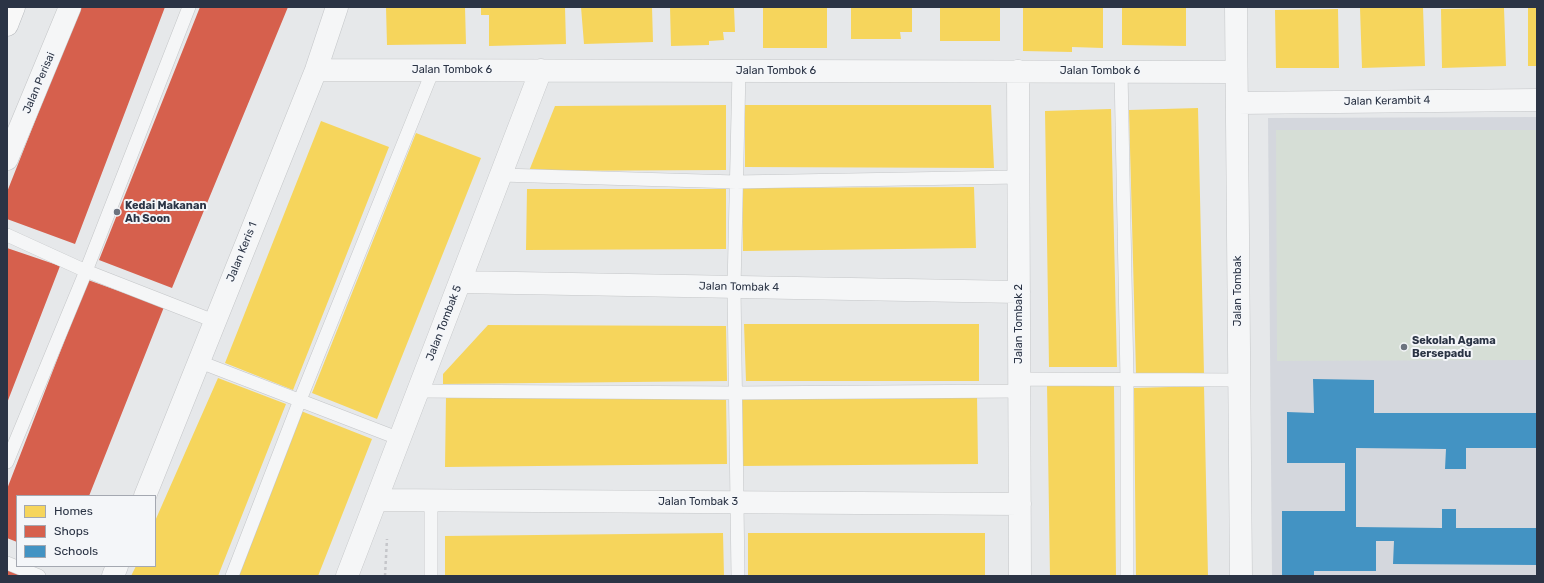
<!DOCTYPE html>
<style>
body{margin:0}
#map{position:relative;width:1544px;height:583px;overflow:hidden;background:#e6e8ea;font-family:Rubik,sans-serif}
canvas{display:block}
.frame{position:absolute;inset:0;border:8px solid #2b3445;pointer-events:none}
.legend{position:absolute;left:16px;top:495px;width:140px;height:72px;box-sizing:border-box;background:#f4f6f9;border:1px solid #a4a8b1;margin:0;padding:5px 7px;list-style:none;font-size:12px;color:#2b3445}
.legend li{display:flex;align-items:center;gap:8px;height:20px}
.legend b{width:20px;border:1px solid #a4a8b1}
</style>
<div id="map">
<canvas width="1544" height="583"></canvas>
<div class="frame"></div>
<ul class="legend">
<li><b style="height:11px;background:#f6d55c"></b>Homes</li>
<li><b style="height:11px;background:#d6604d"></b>Shops</li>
<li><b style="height:11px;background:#4393c3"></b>Schools</li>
</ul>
</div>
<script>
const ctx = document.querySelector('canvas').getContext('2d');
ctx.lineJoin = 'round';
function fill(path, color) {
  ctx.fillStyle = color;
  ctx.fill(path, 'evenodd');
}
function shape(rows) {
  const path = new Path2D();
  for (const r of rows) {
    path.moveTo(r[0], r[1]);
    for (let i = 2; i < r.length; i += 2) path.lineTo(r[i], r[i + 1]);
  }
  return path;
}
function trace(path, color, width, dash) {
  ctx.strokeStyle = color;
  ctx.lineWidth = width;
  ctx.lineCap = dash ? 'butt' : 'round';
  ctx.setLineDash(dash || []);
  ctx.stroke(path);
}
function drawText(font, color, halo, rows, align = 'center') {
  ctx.font = font + ' Rubik,sans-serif';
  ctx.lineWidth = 4;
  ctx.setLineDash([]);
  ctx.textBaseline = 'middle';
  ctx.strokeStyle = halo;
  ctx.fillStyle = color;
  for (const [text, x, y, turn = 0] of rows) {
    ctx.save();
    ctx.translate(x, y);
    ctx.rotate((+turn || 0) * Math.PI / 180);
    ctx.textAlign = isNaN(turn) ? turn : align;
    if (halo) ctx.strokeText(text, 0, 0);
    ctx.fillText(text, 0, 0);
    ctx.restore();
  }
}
const built = shape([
 [1537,117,1537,576,1272,576,1268,118]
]);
const green = shape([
 [1276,130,1537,130,1537,360,1277,361]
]);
const homes = shape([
 [386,7,465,7,466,44,387,45],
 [481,7,565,7,566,44,489,46,489,15,481,15],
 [581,7,652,7,653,42,584,44],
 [670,7,734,7,735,32,723,32,724,40,709,41,709,45,671,46],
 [763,7,827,7,827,48,763,48],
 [851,7,912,7,912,32,900,32,901,39,851,39],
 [940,7,1000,7,1000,41,940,41],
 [1023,7,1103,7,1103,48,1072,47,1072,52,1023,51],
 [1122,7,1186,7,1186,46,1122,45],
 [1423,7,1425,66,1362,68,1360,8],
 [1528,7,1537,7,1537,66,1528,66],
 [1504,8,1506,66,1442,68,1441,9],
 [1338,9,1339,68,1276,68,1275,10],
 [726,105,726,170,529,171,555,106],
 [745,105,991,105,994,168,745,167],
 [1198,108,1204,374,1136,373,1129,110],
 [1111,109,1117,367,1049,367,1045,111],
 [321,121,389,147,293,390,225,363],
 [416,133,481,158,377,419,312,393],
 [974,187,976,248,743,251,742,188],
 [527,189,726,189,726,249,526,250],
 [744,324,979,324,979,381,746,381],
 [488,325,726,326,727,381,443,384,443,374],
 [218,378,286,404,218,576,131,576,136,566,155,566,155,521],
 [1047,384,1114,386,1116,576,1050,576],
 [1204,386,1208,576,1136,576,1134,388],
 [977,395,978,464,742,466,740,396],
 [726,396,727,464,445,467,446,397],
 [301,411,372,439,318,576,237,576],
 [723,533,724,576,445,576,445,536],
 [748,533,985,533,985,576,748,576]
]);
const shops = shape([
 [80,7,165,7,75,244,7,219,7,192],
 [200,7,288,7,172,288,99,260],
 [7,248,60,266,7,403],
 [88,280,164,307,89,496,17,496,17,542,7,538,7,489],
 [7,567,31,576,7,576]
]);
const schools = shape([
 [1313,379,1374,380,1374,413,1537,413,1537,448,1466,448,1466,469,1445,469,1446,449,1356,448,1356,527,1442,528,1442,509,1456,509,1456,528,1537,528,1537,565,1393,564,1394,541,1376,541,1376,571,1314,571,1314,576,1282,576,1282,511,1345,511,1345,463,1287,463,1287,412,1314,413]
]);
const path = shape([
 [385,576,387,539]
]);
const service = shape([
 [1121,71,1127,379,1127,576],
 [501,175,736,182,1018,177],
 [7,235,86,271,214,321],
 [200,362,400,439],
 [1019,379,1239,380],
 [418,391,735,393,1019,391],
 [7,462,86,271,189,7],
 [431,500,431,576],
 [7,563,39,576],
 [232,576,300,400,433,70],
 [738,576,734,287,739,71]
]);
const minor = shape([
 [1236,7,1241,576],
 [316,70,1236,72],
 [1018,71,1020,576],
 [1237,103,1537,100],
 [7,159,70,7],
 [460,282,1019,292],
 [145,496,316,70,337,7],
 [376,500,1020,504],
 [113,576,117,566],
 [347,576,541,70]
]);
const trunk = shape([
 [7,25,14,7]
]);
const markers = [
 [117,212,4,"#6c737f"],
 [1404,347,4,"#6c737f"]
];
const streetNames = [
 ["Jalan Tombok 6",452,70],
 ["Jalan Tombok 6",776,71],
 ["Jalan Tombok 6",1100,71],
 ["Jalan Perisai",39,83,-67],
 ["Jalan Kerambit 4",1387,101,-1],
 ["Jalan Keris 1",242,252,-68],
 ["Jalan Tombak 4",739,287,1],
 ["Jalan Tombak",1238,291,-90],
 ["Jalan Tombak 5",444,323,-69],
 ["Jalan Tombak 2",1019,324,-90],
 ["Jalan Tombak 3",698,502]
];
const poiNames = [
 ["Kedai Makanan",125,206],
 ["Ah Soon",125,219],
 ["Sekolah Agama",1412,341],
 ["Bersepadu",1412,354]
];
fill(built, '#d4d7dd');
fill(green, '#d6ded6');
fill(homes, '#f6d55c');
fill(shops, '#d6604d');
fill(schools, '#4393c3');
trace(service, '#c4c6c8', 14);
trace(minor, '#c4c6c8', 23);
trace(trunk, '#b8bbbf', 23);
trace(path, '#c5c6ca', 2.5, [3, 3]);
trace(service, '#f5f6f7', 13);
trace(minor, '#f5f6f7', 22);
trace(trunk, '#f8f8f8', 22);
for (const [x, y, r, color] of markers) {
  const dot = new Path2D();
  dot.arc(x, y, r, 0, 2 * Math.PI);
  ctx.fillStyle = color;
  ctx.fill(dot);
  trace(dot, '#f4f6f9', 1.5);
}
drawText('11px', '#2b3445', '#f4f6f9', streetNames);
drawText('bold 11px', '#2b3445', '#f4f6f9', poiNames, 'left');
</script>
